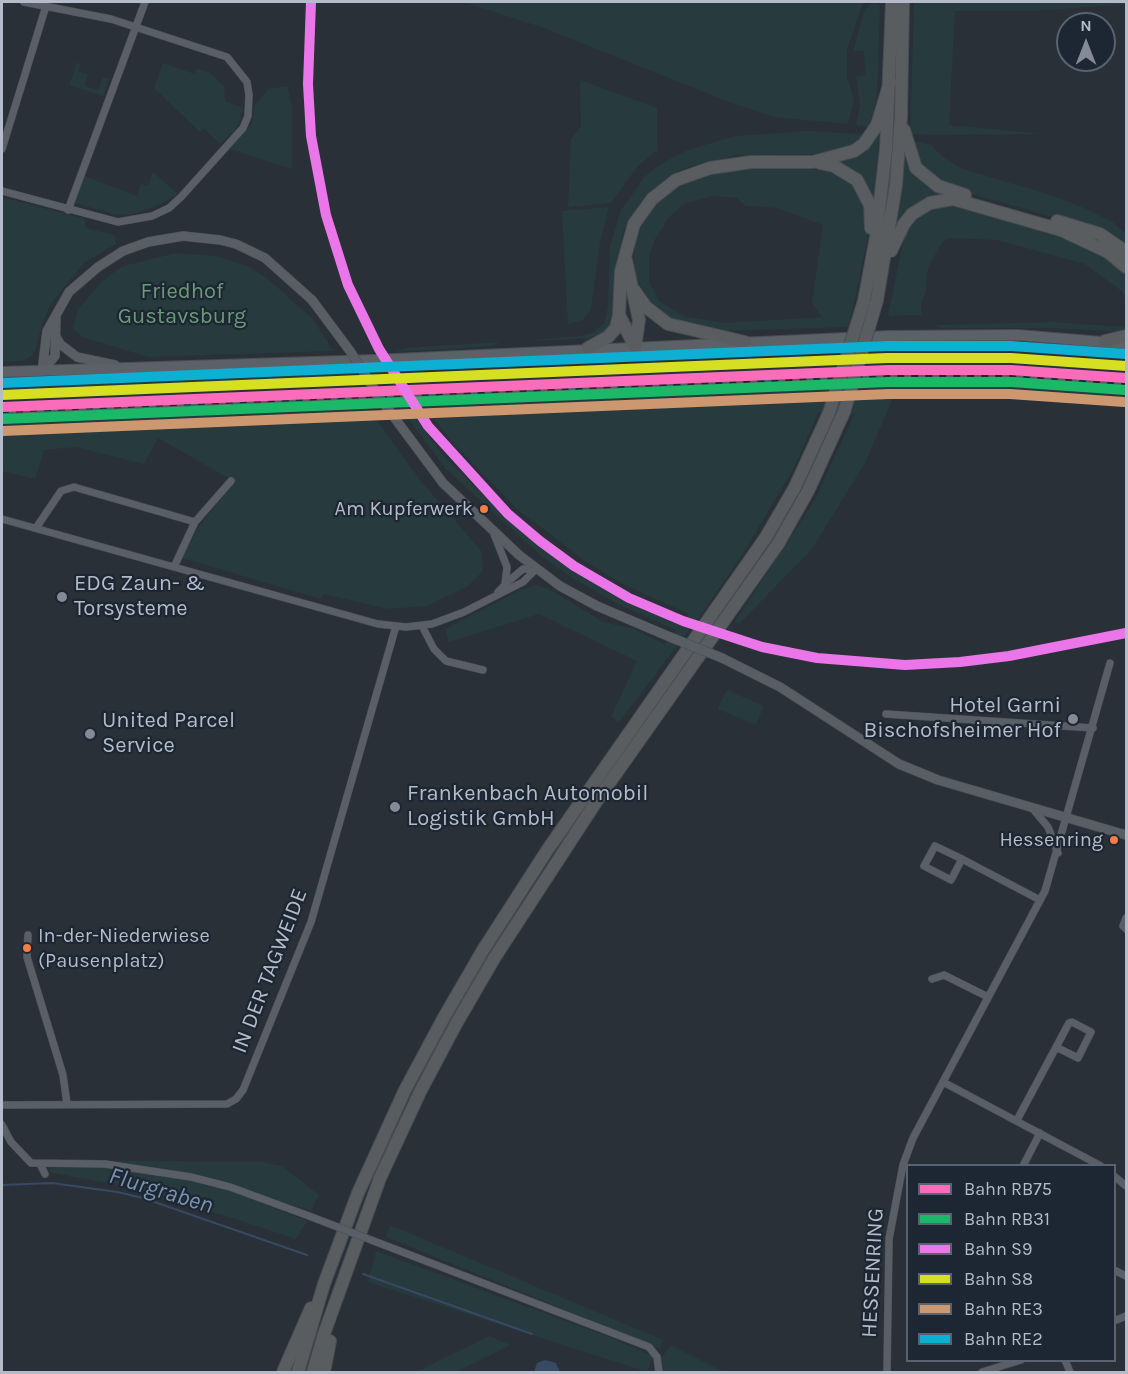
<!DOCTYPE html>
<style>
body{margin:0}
#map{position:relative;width:1128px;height:1374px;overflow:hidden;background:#2a3038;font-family:Karla,sans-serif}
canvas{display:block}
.frame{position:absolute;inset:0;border:3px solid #b4bcc9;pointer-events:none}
.legend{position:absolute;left:906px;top:1164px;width:210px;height:198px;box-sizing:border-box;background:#1d2633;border:2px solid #59626f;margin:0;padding:8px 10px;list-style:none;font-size:18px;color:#b4bcc9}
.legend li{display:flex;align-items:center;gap:12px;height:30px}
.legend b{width:30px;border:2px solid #59626f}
.north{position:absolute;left:1056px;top:12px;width:60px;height:60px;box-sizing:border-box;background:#1d2633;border:2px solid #59626f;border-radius:50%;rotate:0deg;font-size:16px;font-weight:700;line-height:24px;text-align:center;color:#b4bcc9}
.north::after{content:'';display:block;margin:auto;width:21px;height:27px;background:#848b96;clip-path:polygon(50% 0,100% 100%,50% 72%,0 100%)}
</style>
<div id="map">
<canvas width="1128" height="1374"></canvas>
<div class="frame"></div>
<ul class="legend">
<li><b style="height:8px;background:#fb6dba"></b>Bahn RB75</li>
<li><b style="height:8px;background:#1ab867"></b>Bahn RB31</li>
<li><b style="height:8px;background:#eb76e9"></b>Bahn S9</li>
<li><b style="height:8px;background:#d7df23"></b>Bahn S8</li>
<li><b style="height:8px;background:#cd976f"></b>Bahn RE3</li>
<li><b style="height:8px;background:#0dafd3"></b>Bahn RE2</li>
</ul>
<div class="north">N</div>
</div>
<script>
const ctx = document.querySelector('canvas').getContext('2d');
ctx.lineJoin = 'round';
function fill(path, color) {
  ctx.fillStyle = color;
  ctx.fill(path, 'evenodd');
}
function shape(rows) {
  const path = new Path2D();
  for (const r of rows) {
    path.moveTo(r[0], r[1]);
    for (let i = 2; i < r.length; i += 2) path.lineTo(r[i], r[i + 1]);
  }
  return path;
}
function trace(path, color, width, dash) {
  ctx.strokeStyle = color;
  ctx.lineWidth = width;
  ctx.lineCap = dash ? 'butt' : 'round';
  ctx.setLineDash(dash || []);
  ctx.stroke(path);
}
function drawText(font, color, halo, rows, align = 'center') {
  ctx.font = font + ' Karla,sans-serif';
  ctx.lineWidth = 4.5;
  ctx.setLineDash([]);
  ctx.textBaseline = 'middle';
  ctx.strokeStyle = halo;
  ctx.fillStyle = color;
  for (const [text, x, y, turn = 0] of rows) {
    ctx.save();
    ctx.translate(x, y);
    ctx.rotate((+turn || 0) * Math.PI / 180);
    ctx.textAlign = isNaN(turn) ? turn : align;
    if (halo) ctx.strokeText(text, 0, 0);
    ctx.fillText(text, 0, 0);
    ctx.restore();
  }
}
const green = shape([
 [463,2,863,2,847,50,847,78,854,99,850,117,847,124,774,117,737,105,547,29],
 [874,2,880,5,878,73,876,101,869,127,856,125,860,105,856,76,865,75,864,51,853,51,865,9],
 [914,2,1126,2,1126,4,1036,11,955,11,949,125,1043,134,936,135,910,134],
 [77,62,80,64,78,71,88,74,85,86,98,90,103,77,109,79,103,96,69,85],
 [163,63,195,74,197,69,210,73,224,86,225,101,243,108,237,127,220,144,204,129,200,132,154,88],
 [580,80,657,108,657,150,637,167,611,203,568,207,571,139,581,126],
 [287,86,292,106,292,169,230,149,252,123,255,105,269,89],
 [880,128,873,208,833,162],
 [807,131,864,134,855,146,829,154,737,155,691,166,670,175,641,201,624,230,614,273,613,317,606,331,589,338,516,342,580,336,593,333,604,323,608,307,610,246,621,210,645,176,666,161,688,150,735,136],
 [914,141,931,145,943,157,963,169,1054,196,1089,210,1114,223,1126,234,1126,248,1071,222,954,189,937,180,920,164],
 [904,153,912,169,955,196,936,198,894,241],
 [808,167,830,170,851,180,864,195,867,213,867,240,849,327,721,331,670,320,653,306,635,276,633,249,636,233,648,211,661,195,706,173,742,168],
 [712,196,737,198,746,206,777,208,823,225,812,303,822,317,726,323,685,317,659,301,649,281,649,258,654,241,669,217,684,204],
 [153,172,178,194,155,207,131,214,113,214,75,203,84,176,137,196,141,184,148,186],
 [2,197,85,219,85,228,115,235,116,244,84,263,60,292,50,305,42,325,35,351,32,356,22,361,2,362],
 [952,203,1056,234,1099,252,1126,276,1126,303,1123,292,1085,264,997,240,955,238,946,239,941,244,928,268,926,291,921,305,922,315,888,316,905,233,914,219,928,209],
 [609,207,600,243,591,309,583,320,568,324,562,211],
 [176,253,216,256,250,267,269,280,313,319,333,351,148,357,82,337,73,328,78,309,103,280,123,266],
 [1052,322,1126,327,1126,332,1050,328,940,328,934,325],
 [500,342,492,346,395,352,406,348],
 [346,366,356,384,2,395,2,378],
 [889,378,987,379,1126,388,1126,403,985,390,906,392,893,398,865,463,812,549,740,623,734,623,814,501,855,413,818,413,793,470,740,558,705,609,619,722,611,717,637,661,539,614,449,642,445,629,522,589,537,585,553,591,603,622,634,629,664,644,676,630,614,602,569,576,539,554,446,469,395,401,406,400,415,417,444,456,506,518,539,545,572,569,616,595,680,624,689,614,621,583,585,561,516,508,453,443,419,399],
 [363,401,420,480,482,552,483,571,468,586,427,606,388,609,324,594,321,599,182,558,200,525,235,482,158,438,144,464,76,447,44,450,35,479,2,471,2,420],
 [727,690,764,706,756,725,717,709],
 [36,1160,263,1162,282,1166,319,1195,311,1211,213,1179,131,1164],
 [104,1167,154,1173,194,1181,230,1191,307,1221,296,1239,152,1192,49,1172,50,1168],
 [390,1225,663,1340,659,1348,386,1237],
 [376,1251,609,1337,653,1356,647,1372,368,1282],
 [489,1336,511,1345,456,1372,416,1372],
 [670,1345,724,1372,663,1371,661,1359]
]);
const water = shape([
 [545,1360,556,1363,560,1372,534,1372,537,1363]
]);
const stream = shape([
 [2,1185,52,1183,117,1192,143,1198,307,1255],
 [363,1274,532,1334]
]);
const street = shape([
 [2,149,46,6],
 [2,191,118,222,152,216,169,208,181,197,243,128,248,116,249,95,247,82,227,57,111,19,24,2],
 [68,210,145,2],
 [2,519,378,624,406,627,432,624,464,612,523,582,536,569],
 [195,522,231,481],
 [36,528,61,491,74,487,195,522,174,567],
 [494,534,507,567,505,585,498,592],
 [505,584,523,569,536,569],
 [422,626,434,649,446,661,483,670],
 [886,714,1093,728],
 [1033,809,1048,827,1058,853],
 [962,859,951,880,924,866,935,846,962,859,1040,900],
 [1126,918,1123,926,1126,929],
 [28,935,27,957,63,1075,67,1104],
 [932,979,944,975,988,997],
 [943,1082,1101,1166],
 [2,1105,227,1104,236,1099,243,1090,311,922,396,626],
 [1017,1120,1069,1023,1072,1022,1091,1032,1078,1058,1056,1047],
 [2,1125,11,1142,31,1163,105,1164,191,1177,230,1187,309,1216],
 [40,1164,45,1174],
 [1023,1166,1040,1133],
 [1114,1176,1126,1186],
 [392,1248,649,1347,657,1357,659,1372],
 [1114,1270,1126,1276],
 [1114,1321,1126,1316],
 [1065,1360,1070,1372],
 [887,1372,889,1239,903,1165,913,1138,1045,891,1110,663],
 [982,1372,1021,1360]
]);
const secondary = shape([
 [55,335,60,344,77,357,115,365],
 [42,371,47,331,69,292,98,267,123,251,148,242,183,236,220,240,236,244,265,258,312,300,350,351],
 [42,371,55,356,56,316],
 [382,401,443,483,519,555,560,586,597,606,670,637],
 [722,658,780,687,899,764,938,780,1126,835]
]);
const primary = shape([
 [2,372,374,360,889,336,1018,335,1126,344]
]);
const highway = shape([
 [904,130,916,168,938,186,965,195],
 [820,163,834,166,857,180,870,205,871,228],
 [1057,221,1100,234,1126,252],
 [891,251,904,224,912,214,930,203,953,199,1061,230,1108,252,1126,267],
 [626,260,639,320,635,347],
 [634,290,646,307,668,324,745,342],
 [877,300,896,185,901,116,903,2],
 [864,301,876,237,886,149,892,2],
 [1105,341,1126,336],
 [635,347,619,315,621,271,634,224,652,199,676,180,710,168,751,162,813,162,854,151,864,144,877,125,890,82],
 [588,348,608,337,616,328,619,315],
 [283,1372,311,1308],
 [298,1372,324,1284,358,1193,405,1090,443,1019,483,950,548,849,766,537,795,487,829,413],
 [313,1372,324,1334,380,1178,420,1092,456,1024,495,957,598,799,778,544,808,491,844,412],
 [324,1372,330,1341]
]);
const rail = shape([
 [2,412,888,376,1011,376,1126,384]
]);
const streetBridge = shape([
 [309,1216,392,1248]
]);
const secondaryBridge = shape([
 [350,351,382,401],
 [670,637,722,658]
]);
const highwayBridge = shape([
 [844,412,877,300],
 [829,413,864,301]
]);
const rail1 = shape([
 [2,407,888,370,1011,370,1126,378]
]);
const rail2 = shape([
 [3,419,888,382,1011,382,1125,390]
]);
const rail3 = shape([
 [311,2,308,84,311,136,326,215,348,285,379,349,428,426,508,514,540,541,574,566,629,598,683,621,762,647,817,658,905,665,960,662,1009,656,1126,633]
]);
const rail4 = shape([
 [2,395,887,358,1011,358,1126,366]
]);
const rail5 = shape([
 [3,431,889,394,1010,394,1124,402]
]);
const rail6 = shape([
 [2,383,887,346,1011,346,1126,354]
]);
const markers = [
 [484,509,5,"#f77d43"],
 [62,597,6,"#848b96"],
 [1073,719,6,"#848b96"],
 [90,734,6,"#848b96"],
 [395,807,6,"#848b96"],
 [1114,840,5,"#f77d43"],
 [27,948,5,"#f77d43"]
];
const busNames = [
 ["Am Kupferwerk",473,509],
 ["Hessenring",1103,840],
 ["In-der-Niederwiese",38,936,"left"],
 ["(Pausenplatz)",38,961,"left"]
];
const parkNames = [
 ["Friedhof",182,292],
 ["Gustavsburg",182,317]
];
const poiNames = [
 ["EDG Zaun- &",74,584],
 ["Torsysteme",74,609],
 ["Hotel Garni",1061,706,"right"],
 ["Bischofsheimer Hof",1061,731,"right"],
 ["United Parcel",102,721],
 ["Service",102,746],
 ["Frankenbach Automobil",407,794],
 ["Logistik GmbH",407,819]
];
const streetNames = [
 ["IN DER TAGWEIDE",270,971,-69],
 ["HESSENRING",873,1273,-87]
];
const waterNames = [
 ["Flurgraben",161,1191,17]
];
fill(green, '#273a3e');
fill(water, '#384963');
trace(stream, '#384963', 2);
trace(street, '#484c53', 8);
trace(secondary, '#484c53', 10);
trace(primary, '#484c55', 12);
trace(highway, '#474c53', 14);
trace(street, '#5a5e66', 7);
trace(secondary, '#595d64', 9);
trace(primary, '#5c6168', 10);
trace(highway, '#5a5d60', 12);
trace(rail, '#595d64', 4.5);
trace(rail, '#1d2633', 2, [7]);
trace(streetBridge, '#484c53', 8, []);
trace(secondaryBridge, '#484c53', 10, []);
trace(highwayBridge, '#474c53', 14, []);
trace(streetBridge, '#5a5e66', 7);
trace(secondaryBridge, '#595d64', 9);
trace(highwayBridge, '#5a5d60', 12);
trace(rail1, '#fb6dba', 10);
trace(rail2, '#1ab867', 10);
trace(rail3, '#eb76e9', 10);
trace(rail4, '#d7df23', 10);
trace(rail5, '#cd976f', 10);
trace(rail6, '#0dafd3', 10);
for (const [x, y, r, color] of markers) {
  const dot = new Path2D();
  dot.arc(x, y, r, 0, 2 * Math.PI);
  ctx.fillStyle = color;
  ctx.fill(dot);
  trace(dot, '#1d2633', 2);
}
drawText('20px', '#b4bcc9', '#1d2633', busNames, 'right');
drawText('22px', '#6b9a76', '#1d2633', parkNames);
drawText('22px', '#b4bcc9', '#1d2633', poiNames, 'left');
drawText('22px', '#b4bcc9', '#1d2633', streetNames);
drawText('italic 24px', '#7c92b1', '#1d2633', waterNames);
</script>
